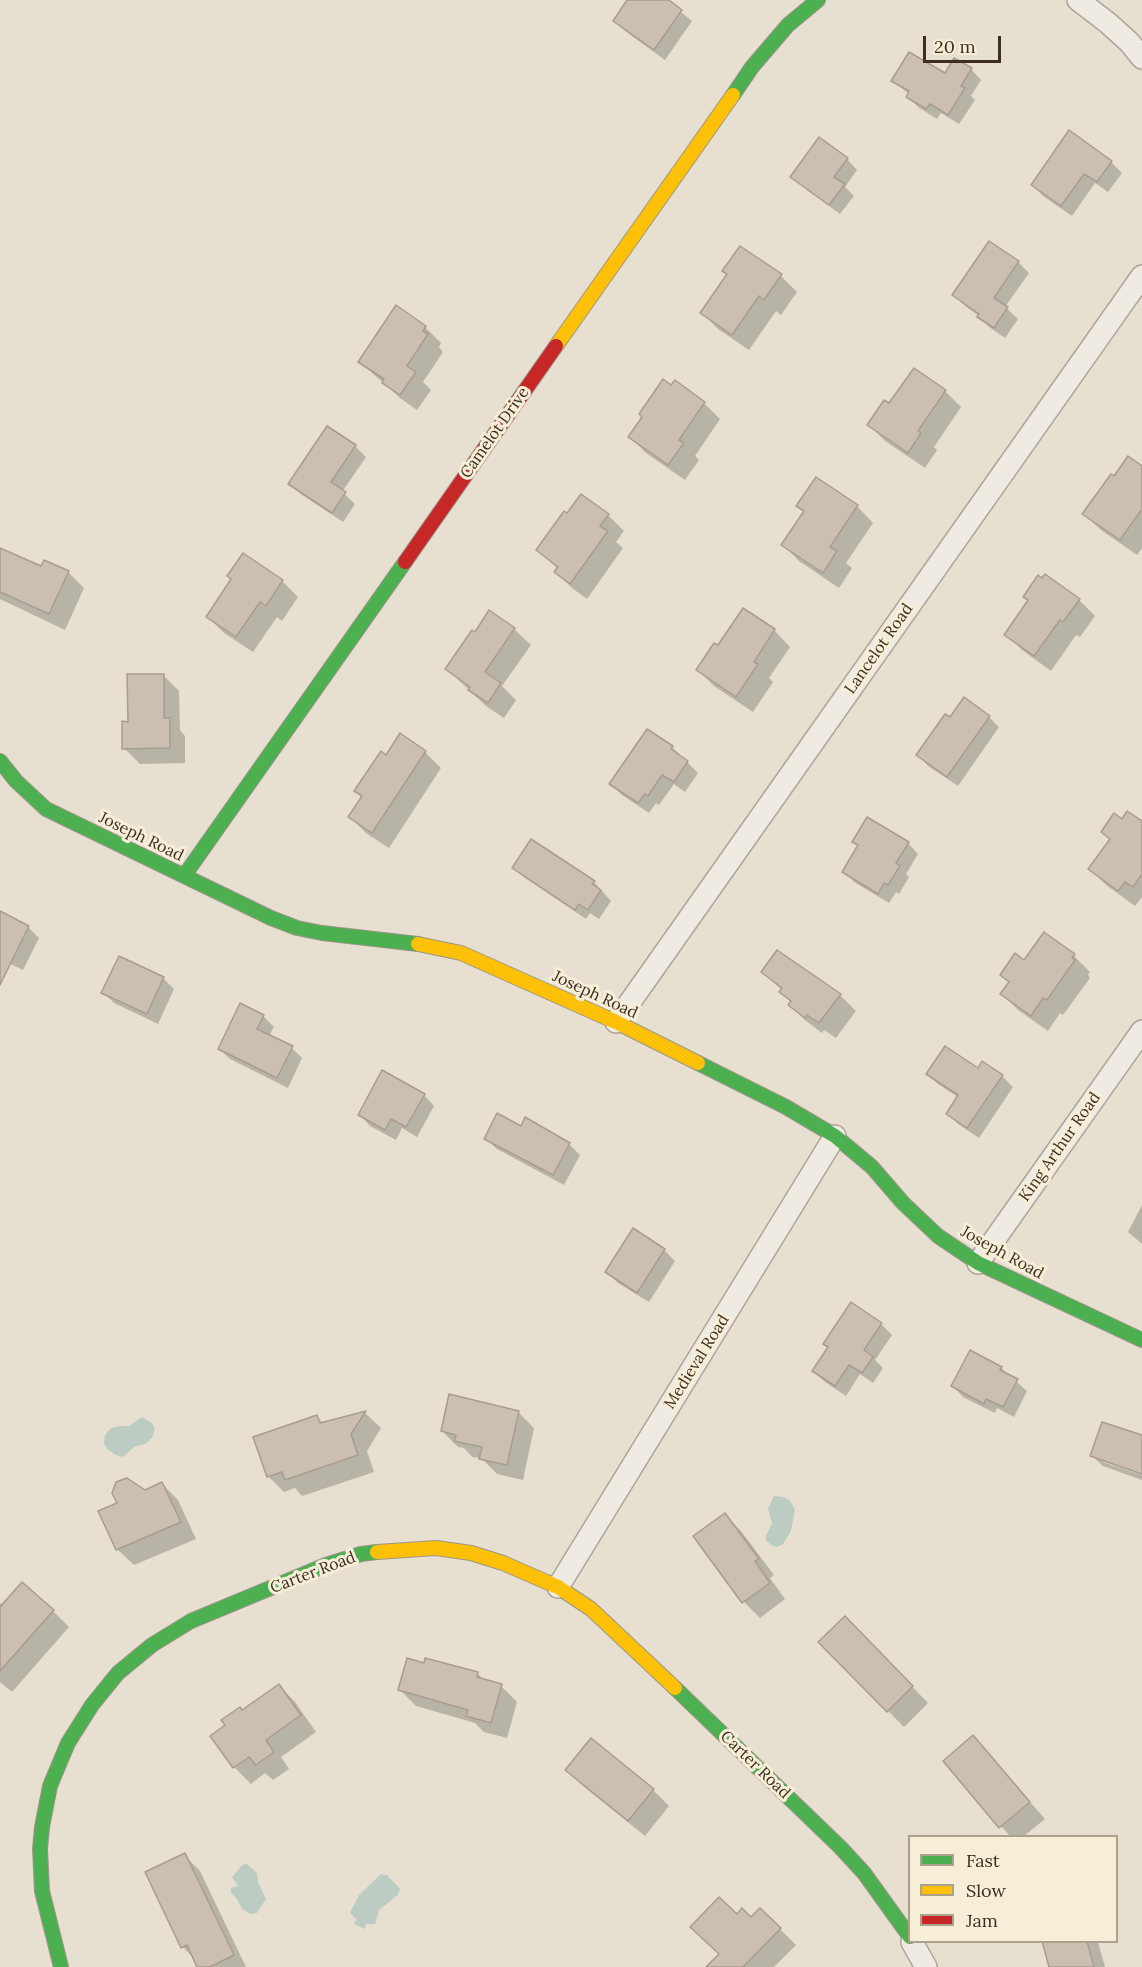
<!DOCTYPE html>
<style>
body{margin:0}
#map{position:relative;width:1142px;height:1967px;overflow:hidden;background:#e7e0d1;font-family:Lora,serif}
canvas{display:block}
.legend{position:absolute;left:908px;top:1835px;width:210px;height:108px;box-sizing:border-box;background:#f7eed8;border:2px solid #ada18e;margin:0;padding:8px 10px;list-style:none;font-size:18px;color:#3d2e20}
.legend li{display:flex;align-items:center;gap:12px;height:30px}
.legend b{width:30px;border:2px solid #ada18e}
.scale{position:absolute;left:923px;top:36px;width:78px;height:27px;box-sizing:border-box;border:3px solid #3d2e20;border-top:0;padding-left:8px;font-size:18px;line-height:21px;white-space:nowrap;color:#3d2e20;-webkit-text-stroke:4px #f7eed8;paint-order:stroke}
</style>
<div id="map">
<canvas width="1142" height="1967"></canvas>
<ul class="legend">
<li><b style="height:8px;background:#4caf50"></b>Fast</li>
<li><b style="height:8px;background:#ffc107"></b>Slow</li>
<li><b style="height:8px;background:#c62828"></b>Jam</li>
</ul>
<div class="scale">20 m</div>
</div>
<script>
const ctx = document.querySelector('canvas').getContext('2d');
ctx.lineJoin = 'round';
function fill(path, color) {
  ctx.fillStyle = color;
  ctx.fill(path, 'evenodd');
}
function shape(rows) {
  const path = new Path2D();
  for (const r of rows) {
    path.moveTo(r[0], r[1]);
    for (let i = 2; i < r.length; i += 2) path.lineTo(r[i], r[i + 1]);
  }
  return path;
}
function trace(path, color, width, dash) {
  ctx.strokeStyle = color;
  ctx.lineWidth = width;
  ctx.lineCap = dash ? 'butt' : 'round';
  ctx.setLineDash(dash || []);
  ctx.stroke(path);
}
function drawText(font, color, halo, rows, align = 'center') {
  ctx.font = font + ' Lora,serif';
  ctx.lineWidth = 6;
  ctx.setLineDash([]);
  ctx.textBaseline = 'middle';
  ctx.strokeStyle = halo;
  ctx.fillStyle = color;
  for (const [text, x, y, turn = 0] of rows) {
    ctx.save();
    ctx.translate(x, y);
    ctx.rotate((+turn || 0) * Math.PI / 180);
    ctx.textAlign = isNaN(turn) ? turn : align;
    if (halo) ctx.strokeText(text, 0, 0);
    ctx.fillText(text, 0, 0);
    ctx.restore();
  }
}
const water = shape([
 [142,1417,152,1423,155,1429,152,1438,145,1444,134,1447,123,1457,116,1455,107,1449,104,1443,105,1435,111,1428,120,1426,129,1426],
 [774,1496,784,1497,790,1501,795,1509,791,1531,783,1544,777,1547,771,1545,766,1540,766,1536,772,1523,768,1509],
 [247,1864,257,1873,258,1882,266,1899,257,1913,250,1914,242,1909,237,1899,231,1893,231,1888,238,1886,232,1877,242,1865],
 [381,1874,387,1875,400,1889,398,1895,379,1910,375,1924,366,1924,365,1929,354,1924,356,1919,350,1913,359,1895]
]);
const shadow = shape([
 [629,0,666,0,692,21,665,60,625,31,615,21],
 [971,69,981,80,971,96,975,100,959,124,941,113,937,119,918,107,908,96,909,94,893,81,946,75],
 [847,159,857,170,845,187,854,196,840,214,803,187,792,176],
 [1111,162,1122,173,1108,192,1095,183,1072,216,1043,196,1033,185],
 [1018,262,1029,273,1005,307,1018,319,1005,338,989,327,979,316,965,306,954,295],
 [781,276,797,292,781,315,776,311,749,350,718,329,702,313],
 [425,327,441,343,439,347,443,352,423,382,431,390,417,410,400,398,360,362],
 [945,391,961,407,934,447,937,450,925,468,885,441,869,425,890,406],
 [704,403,720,419,695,456,699,460,685,480,646,453,630,437,644,417],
 [355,446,366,457,342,492,355,504,343,522,301,494,290,484],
 [1142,468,1142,548,1137,555,1101,530,1084,514,1114,478],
 [798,506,857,506,873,523,846,563,852,568,839,588,799,561,783,545,805,513],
 [567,515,608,515,624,531,616,542,623,548,587,599,572,588,556,572,558,569,538,550],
 [0,556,42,568,68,572,84,588,65,630,0,599],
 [282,581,298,597,282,621,277,617,253,652,224,633,208,617],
 [1025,597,1079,600,1095,616,1080,637,1076,635,1051,671,1022,650,1006,634,1029,601],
 [743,610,774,630,790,647,769,678,773,682,753,712,714,686,698,670,718,647],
 [490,612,514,629,531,645,502,686,516,700,504,718,486,706,447,669],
 [163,675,179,691,180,730,185,736,185,763,140,764,124,748,130,723],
 [989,717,999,727,958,786,928,766,918,755,951,719],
 [672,747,698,773,685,792,674,784,659,805,656,803,649,813,622,795,611,784],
 [425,752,441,768,389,848,366,833,350,817,363,798,356,791],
 [1122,821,1142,823,1142,897,1135,906,1106,885,1090,869,1111,840,1103,832],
 [854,842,908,843,918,854,906,874,909,877,899,894,896,892,889,903,854,882,844,871,859,846],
 [514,867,594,882,611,901,599,919,590,913,586,919,525,878],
 [0,913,28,927,39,938,23,970,0,959],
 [1044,934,1074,956,1090,972,1088,975,1090,978,1063,1015,1060,1013,1048,1031,1018,1010,1002,994,1010,983,1002,975,1024,962],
 [119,958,164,979,174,989,158,1024,114,1003,103,992],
 [762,972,840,995,856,1011,836,1038,824,1030,822,1033,806,1021,790,1005,792,1003,780,992,782,990],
 [263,1016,274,1027,269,1036,292,1048,302,1058,288,1088,230,1059,219,1049],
 [978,1070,1002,1076,1013,1087,979,1138,958,1124,947,1113,958,1097,938,1084,927,1074],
 [424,1095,434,1106,417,1137,402,1128,396,1140,370,1126,360,1115],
 [521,1128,569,1144,580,1155,564,1185,497,1149,486,1139],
 [1142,1205,1142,1244,1128,1232],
 [664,1250,675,1261,649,1302,618,1283,607,1272],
 [881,1324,892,1335,875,1360,883,1368,873,1383,860,1374,846,1396,825,1382,814,1371],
 [1001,1368,1027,1391,1014,1417,997,1408,995,1413,963,1397,953,1386],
 [518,1412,534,1428,523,1480,497,1474,481,1458,472,1457,464,1448,458,1447,442,1431],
 [365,1413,381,1428,367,1451,374,1472,302,1496,295,1488,284,1492,268,1476,317,1417,324,1424],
 [1142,1437,1142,1472,1103,1459,1103,1462,1142,1475,1142,1480,1103,1466,1092,1456],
 [162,1484,178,1500,196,1539,134,1565,117,1549,144,1492],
 [725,1515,741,1531,774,1575,770,1578,785,1599,760,1618,744,1602,696,1536],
 [0,1603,3,1605,53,1611,69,1627,12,1692,0,1682],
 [845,1618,928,1703,904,1727,820,1642],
 [425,1665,478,1674,485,1681,501,1686,517,1702,507,1738,484,1732,475,1723,416,1706,400,1690],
 [279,1686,295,1702,316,1732,281,1757,289,1769,273,1780,265,1773,251,1784,234,1767,212,1736],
 [973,1737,1045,1819,1024,1836,1010,1836,945,1762],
 [591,1740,653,1790,669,1806,645,1836,583,1786,567,1770],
 [184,1855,200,1871,246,1967,199,1967,195,1960,183,1947],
 [737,1916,780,1929,796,1945,774,1967,727,1967],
 [1043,1942,1098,1942,1105,1967,1051,1967]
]);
const building = shape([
 [627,0,669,0,682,10,654,50,613,21,627,0],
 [909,52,945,73,954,58,972,68,961,86,965,88,948,115,930,104,926,109,906,97,909,91,891,81,909,52],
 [1069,130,1112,161,1097,182,1084,174,1061,206,1031,185,1069,130],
 [819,137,848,158,834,177,845,184,829,205,790,177,819,137],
 [989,241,1019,261,994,298,1008,307,994,328,977,317,979,314,952,295,989,241],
 [740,246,782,274,764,300,759,296,732,335,700,313,727,274,722,271,740,246],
 [396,305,426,326,423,331,428,334,407,366,416,372,400,395,382,383,384,379,358,362,396,305],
 [914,368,946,390,918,431,921,433,908,453,867,425,884,400,889,403,914,368],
 [663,379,671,385,675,380,705,402,679,440,684,443,668,465,628,437,642,417,639,414,663,379],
 [327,426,356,445,331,482,346,492,332,513,288,484,327,426],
 [1128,456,1142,466,1142,509,1120,540,1082,514,1111,474,1114,476,1128,456],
 [816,477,858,505,830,547,837,551,823,573,781,545,804,511,796,506,816,477],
 [581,494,609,514,600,526,608,531,570,584,554,572,558,567,536,550,564,511,567,513,581,494],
 [0,548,41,566,44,560,69,571,49,614,0,592,0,548],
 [243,553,283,580,266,606,260,602,236,637,206,617,231,579,227,576,243,553],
 [1045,574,1080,599,1063,622,1060,620,1034,656,1004,635,1028,600,1023,597,1038,575,1042,578,1045,574],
 [743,608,775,629,754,662,758,664,736,697,696,670,714,643,718,645,743,608],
 [489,610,515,628,485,672,501,683,488,703,468,690,470,687,445,669,472,630,475,632,489,610],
 [127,674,164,674,164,718,170,718,170,748,122,749,122,721,128,722,127,674],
 [964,697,990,716,947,777,916,755,945,714,950,717,964,697],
 [647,729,673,746,671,749,688,761,674,782,662,775,648,796,645,794,638,803,609,784,647,729],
 [400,733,426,751,372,833,348,817,362,796,354,791,381,751,386,755,400,733],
 [1127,811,1142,821,1142,874,1133,887,1125,882,1118,891,1088,869,1110,839,1101,832,1114,813,1122,819,1127,811],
 [867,817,909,842,896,863,900,866,888,885,884,883,878,894,842,872,858,845,852,842,867,817],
 [531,839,595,881,592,884,601,890,588,910,579,904,575,910,512,868,531,839],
 [0,911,29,926,0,985,0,911],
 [1044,932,1075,954,1072,958,1075,960,1047,1000,1043,998,1031,1016,1000,994,1009,982,1000,975,1015,953,1024,960,1044,932],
 [777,950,841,994,819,1023,807,1015,805,1018,788,1005,791,1001,779,992,782,988,761,972,777,950],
 [119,956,164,977,147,1014,101,993,119,956],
 [240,1003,264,1015,257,1029,293,1046,277,1078,218,1049,240,1003],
 [945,1046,978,1068,982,1061,1003,1075,967,1128,946,1114,958,1095,926,1074,945,1046],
 [382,1070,425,1094,406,1127,391,1119,385,1130,358,1115,382,1070],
 [497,1113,521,1126,525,1117,570,1143,553,1175,484,1139,497,1113],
 [633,1228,665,1249,637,1293,605,1272,633,1228],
 [851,1302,882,1323,864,1350,873,1357,862,1373,849,1365,835,1386,812,1371,828,1347,823,1344,851,1302],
 [970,1350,1002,1367,1000,1370,1018,1379,1003,1407,986,1399,984,1404,951,1386,970,1350],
 [449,1394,519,1411,507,1465,479,1459,482,1447,454,1441,456,1435,441,1431,449,1394],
 [366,1411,351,1434,358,1455,285,1480,282,1472,267,1477,253,1437,317,1415,320,1423,366,1411],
 [1102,1422,1142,1435,1142,1474,1090,1456,1102,1422],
 [127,1478,145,1490,162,1482,181,1522,116,1550,98,1511,117,1503,112,1493,116,1482,127,1478],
 [725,1513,759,1559,755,1561,770,1583,742,1603,693,1536,725,1513],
 [22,1582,54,1610,0,1671,0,1607,22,1582],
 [845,1616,913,1686,887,1712,818,1642,845,1616],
 [407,1658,424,1663,425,1658,478,1672,477,1677,502,1684,491,1723,466,1716,468,1710,398,1690,407,1658],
 [279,1684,301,1715,266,1740,274,1752,256,1765,249,1757,233,1768,210,1736,225,1725,221,1720,240,1707,242,1710,279,1684],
 [973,1735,1030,1802,999,1828,943,1761,973,1735],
 [591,1738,654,1789,628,1821,565,1770,591,1738],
 [185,1853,234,1955,210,1967,197,1967,187,1945,181,1948,145,1872,185,1853],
 [719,1897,737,1914,742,1908,751,1917,760,1908,781,1928,743,1967,706,1967,719,1954,690,1927,719,1897],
 [1042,1941,1087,1941,1094,1967,1049,1967,1042,1941]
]);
const street = shape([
 [1078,0,1108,23,1129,42,1142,58],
 [616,1022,1142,276],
 [978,1263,1142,1031],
 [558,1587,835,1136],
 [912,1942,926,1967]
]);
const fast = shape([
 [733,95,752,67,788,25,818,0],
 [0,761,16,781,46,809,271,918,297,928,322,933,418,944],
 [184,876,405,562],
 [698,1063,786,1107,835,1136,872,1167,903,1203,938,1236,978,1263,1142,1340],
 [675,1688,840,1847,864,1873,910,1937],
 [61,1967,42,1891,40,1849,42,1827,50,1786,68,1743,92,1705,118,1673,152,1645,191,1621,326,1565,361,1554,377,1552]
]);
const slow = shape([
 [556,346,733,95],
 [418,944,461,953,616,1022,698,1063],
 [377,1552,436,1548,471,1553,503,1563,558,1587,591,1609,675,1688]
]);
const jam = shape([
 [405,562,556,346]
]);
const streetNames = [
 ["Camelot Drive",495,433,-55],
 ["Lancelot Road",879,649,-55],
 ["Joseph Road",141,837,26],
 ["Joseph Road",595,995,25],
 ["King Arthur Road",1060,1147,-55],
 ["Joseph Road",1002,1253,29],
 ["Medieval Road",697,1362,-58],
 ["Carter Road",313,1573,-21],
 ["Carter Road",755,1765,44]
];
fill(water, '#bcccc2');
fill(shadow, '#0003');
fill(building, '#cbbfb2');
trace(building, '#a89c90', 1.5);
trace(street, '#ada599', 24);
trace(fast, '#9c958a', 16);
trace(slow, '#9c958a', 16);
trace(jam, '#9c958a', 16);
trace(street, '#efebe3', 21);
trace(fast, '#4caf50', 14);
trace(slow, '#ffc107', 14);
trace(jam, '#c62828', 14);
drawText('16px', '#3d2e20', '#f7eed8', streetNames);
</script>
